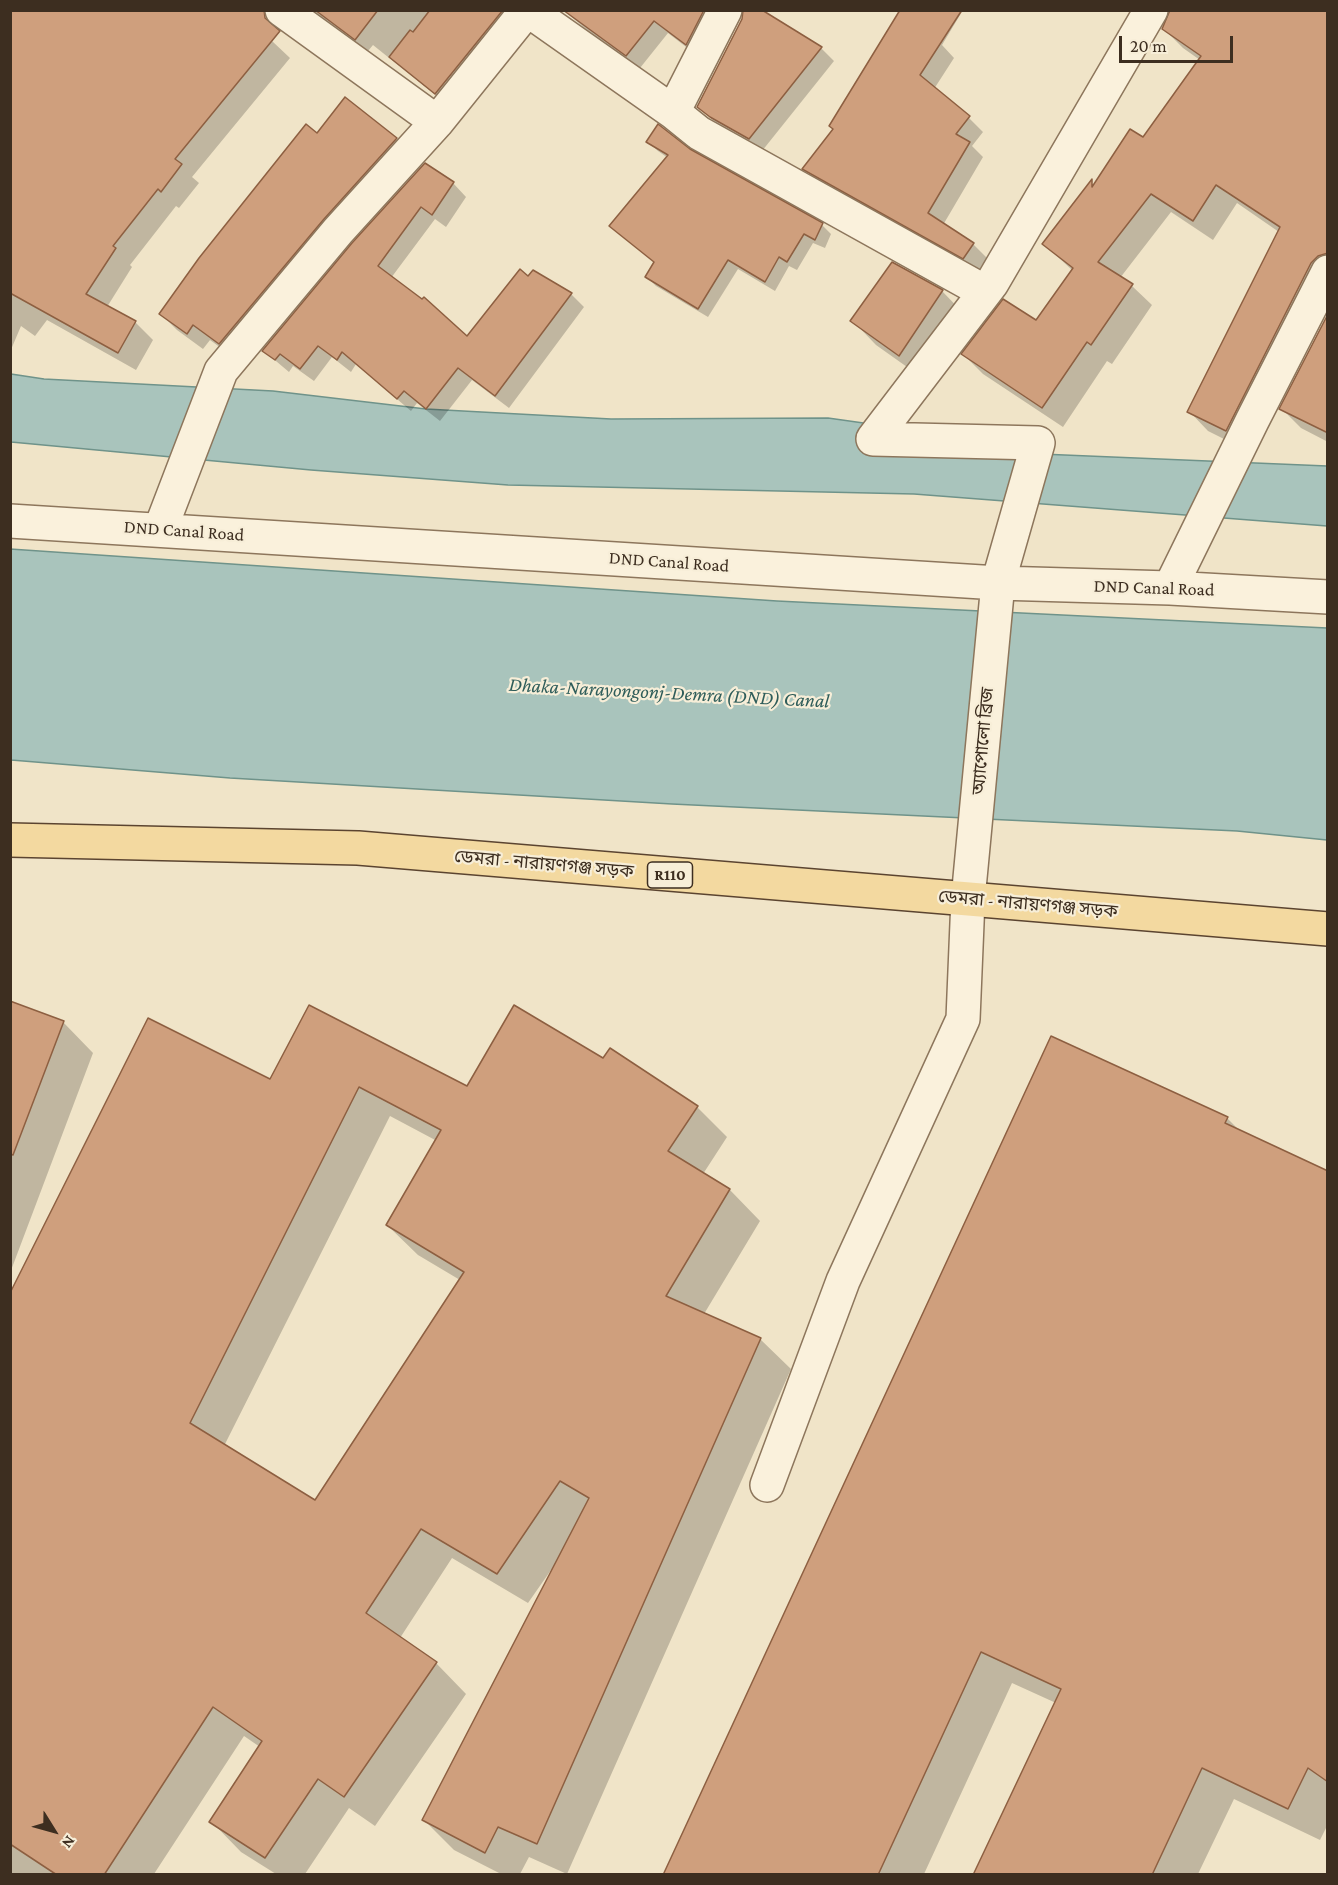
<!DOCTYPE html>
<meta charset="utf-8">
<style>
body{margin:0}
#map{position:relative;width:1338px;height:1885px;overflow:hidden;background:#f0e4c8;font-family:"Crimson Pro",serif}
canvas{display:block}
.frame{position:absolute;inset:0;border:12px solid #3d2e20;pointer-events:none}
.north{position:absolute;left:24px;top:1801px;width:60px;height:60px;-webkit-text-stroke:4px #f7eed8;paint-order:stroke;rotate:127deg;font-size:16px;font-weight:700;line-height:24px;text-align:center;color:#3d2e20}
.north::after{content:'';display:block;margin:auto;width:21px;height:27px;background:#3d2e20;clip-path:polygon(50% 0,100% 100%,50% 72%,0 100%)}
.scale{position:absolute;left:1119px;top:36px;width:114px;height:27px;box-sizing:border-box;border:3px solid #3d2e20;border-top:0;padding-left:8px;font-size:18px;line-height:21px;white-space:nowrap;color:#3d2e20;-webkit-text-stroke:4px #f7eed8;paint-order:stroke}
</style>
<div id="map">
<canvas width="1338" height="1885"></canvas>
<div class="frame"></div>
<div class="north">N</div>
<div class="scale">20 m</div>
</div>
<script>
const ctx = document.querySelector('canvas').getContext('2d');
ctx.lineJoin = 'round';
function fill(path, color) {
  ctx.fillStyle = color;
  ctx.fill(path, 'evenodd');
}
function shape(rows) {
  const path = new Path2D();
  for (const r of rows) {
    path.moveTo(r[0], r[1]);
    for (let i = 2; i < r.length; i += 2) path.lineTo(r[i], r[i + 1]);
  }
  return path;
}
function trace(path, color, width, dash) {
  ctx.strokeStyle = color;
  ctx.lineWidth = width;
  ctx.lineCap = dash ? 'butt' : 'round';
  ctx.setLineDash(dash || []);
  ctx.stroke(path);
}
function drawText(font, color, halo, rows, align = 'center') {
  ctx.font = font + ' "Crimson Pro","Noto Sans Bengali",serif';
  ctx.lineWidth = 4.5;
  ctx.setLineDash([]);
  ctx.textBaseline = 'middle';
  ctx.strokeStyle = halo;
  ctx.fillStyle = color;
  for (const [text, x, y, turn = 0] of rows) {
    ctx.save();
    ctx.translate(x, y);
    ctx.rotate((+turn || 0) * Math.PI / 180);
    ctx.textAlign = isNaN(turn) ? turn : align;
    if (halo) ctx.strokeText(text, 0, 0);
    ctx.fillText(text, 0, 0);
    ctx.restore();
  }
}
const water = shape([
 [11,374,44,379,273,391,426,409,611,419,828,418,906,429,993,452,1327,466,1327,526,914,494,508,485,311,470,11,442,11,374],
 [10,549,777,601,1327,628,1327,840,1237,831,672,804,230,778,11,760,10,549]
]);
const shadow = shape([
 [10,10,272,41,290,58,192,177,199,183,179,208,176,206,130,265,132,267,107,307,135,322,153,340,136,370,47,320,35,336,21,326,10,352],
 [312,10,526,10,449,106,373,45,368,51],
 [563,10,719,10,699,57,668,33,640,68,592,34],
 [902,10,963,10,942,45,954,58,934,89,969,118,983,132,972,146,983,157,943,225,973,244,987,258,978,271,817,182,804,168,835,129],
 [1328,10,1328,290,1246,450,1208,431,1189,411,1279,232,1237,203,1213,240,1171,212,1120,278,1132,286,1152,305,1112,364,1107,361,1063,427,983,374,963,354,1036,322,1072,270,1044,244,1143,139,1200,60,1183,48,1164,29],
 [743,19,821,48,834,61,762,151,724,130,698,107],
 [345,99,396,139,412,155,236,359,210,340,203,349,177,330,161,314,317,135],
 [648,142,689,151,822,225,831,234,825,248,813,243,797,270,789,266,775,291,738,269,708,317,656,286,647,277,655,263,611,226,668,158,658,151],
 [453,183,466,197,446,227,435,219,391,278,467,338,571,294,584,307,509,408,472,380,440,421,417,403,411,411,356,364,351,372,332,357,314,381,293,366,289,372,264,351,353,244],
 [942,291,966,316,924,379,876,345,852,320],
 [1328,317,1328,442,1301,428,1281,408],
 [10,1017,63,1022,93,1053,10,1273],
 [604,1060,697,1107,727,1137,703,1174,730,1190,760,1221,704,1314,760,1339,791,1369,567,1874,529,1857,520,1874,501,1874,454,1850,423,1819,553,1571,551,1570,528,1603,452,1558,400,1638,436,1663,466,1694,375,1826,349,1808,305,1874,276,1874,241,1852,211,1821,260,1747,244,1736,154,1874,10,1874,10,1296,271,1081,467,1088],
 [390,1116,437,1141,387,1225,418,1255,460,1280,316,1502,224,1446],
 [1227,1118,1240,1131,1328,1172,1328,1824,1320,1840,1234,1799,1198,1874,974,1874,1056,1703,1012,1683,924,1874,664,1874]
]);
const building = shape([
 [10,10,264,10,265,18,280,31,175,159,182,164,161,192,158,189,113,246,116,248,86,294,136,321,118,353,10,293,10,10],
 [315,10,378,10,355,40,315,10],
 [430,10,503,10,435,94,389,57,410,30,413,32,430,10],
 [563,10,704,10,686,45,654,21,626,56,563,10],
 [743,10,762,10,822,47,749,139,710,117,697,107,742,19,743,10],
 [900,10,962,10,920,75,970,116,956,134,970,142,928,213,974,243,963,259,802,169,833,129,829,126,900,10],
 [1170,10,1328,10,1328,253,1318,256,1311,263,1226,431,1187,412,1280,227,1216,185,1193,221,1151,194,1098,262,1133,284,1091,345,1087,342,1042,408,961,354,1003,299,1036,320,1073,268,1042,244,1092,179,1092,187,1130,129,1143,137,1201,56,1162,29,1170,10],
 [345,97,397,138,324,219,219,344,193,325,187,334,159,314,199,258,306,124,317,133,345,97],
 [658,124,690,149,823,223,815,240,804,234,787,262,779,257,765,282,728,260,698,309,645,277,654,262,609,226,668,155,646,142,658,124],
 [425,163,454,182,432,215,421,207,378,266,422,299,424,297,467,336,520,269,528,276,533,270,572,293,495,396,458,368,426,409,404,391,397,399,342,352,337,360,318,346,300,369,280,354,275,360,262,351,352,243,425,163],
 [892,262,943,290,899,356,850,321,892,262],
 [1328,314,1328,433,1279,409,1328,314],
 [10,1001,64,1021,13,1155,10,1154,10,1001],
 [309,1005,467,1086,514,1005,603,1058,610,1048,698,1106,668,1151,730,1189,666,1296,761,1338,537,1844,498,1827,485,1853,422,1820,589,1498,560,1481,497,1574,421,1529,366,1613,437,1662,344,1797,318,1779,265,1858,209,1822,262,1741,213,1707,104,1875,57,1875,10,1844,10,1293,148,1018,270,1079,309,1005],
 [359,1087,441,1130,386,1225,464,1272,315,1500,190,1423,359,1087],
 [1051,1036,1228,1117,1225,1123,1328,1171,1328,1782,1308,1768,1288,1809,1202,1768,1152,1875,973,1875,1061,1689,981,1652,878,1875,663,1875,1051,1036]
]);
const street = shape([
 [282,10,437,122],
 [528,10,673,112,699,133,985,292],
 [673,112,725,10],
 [10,521,998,583,1170,588,1328,597],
 [160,530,221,371,338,231,437,122,527,10],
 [1170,588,1252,421,1328,272],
 [767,1485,843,1281,963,1019,968,899,998,583,1038,443,873,439,992,283,1151,10]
]);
const primary = shape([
 [10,840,358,848,1328,929]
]);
const shields = [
 [670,875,45]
];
const shieldNames = [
 ["R110",670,875]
];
const streetNames = [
 ["DND Canal Road",184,531,4],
 ["DND Canal Road",669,562,4],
 ["DND Canal Road",1154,588,2],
 ["অ্যাপোলো ব্রিজ",983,741,-85],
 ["ডেমরা - নারায়ণগঞ্জ সড়ক",544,864,5],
 ["ডেমরা - নারায়ণগঞ্জ সড়ক",1028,904,5]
];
const waterNames = [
 ["Dhaka-Narayongonj-Demra (DND) Canal",669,693,3]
];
fill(water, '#a9c4bc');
trace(water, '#6f938a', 1.5);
fill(shadow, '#0003');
fill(building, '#cf9f7d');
trace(building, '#8d5f41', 1.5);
trace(street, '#8d765c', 36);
trace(primary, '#5b4430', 36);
trace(street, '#faf1dc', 33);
trace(primary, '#f3d9a0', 33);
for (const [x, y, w] of shields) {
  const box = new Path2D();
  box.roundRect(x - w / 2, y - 13, w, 26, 4.5);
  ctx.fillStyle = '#f7eed8';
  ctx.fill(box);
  trace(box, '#3d2e20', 1.5);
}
drawText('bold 16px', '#3d2e20', null, shieldNames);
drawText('18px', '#3d2e20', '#f7eed8', streetNames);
drawText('italic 20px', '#2f5d5a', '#f7eed8', waterNames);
</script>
